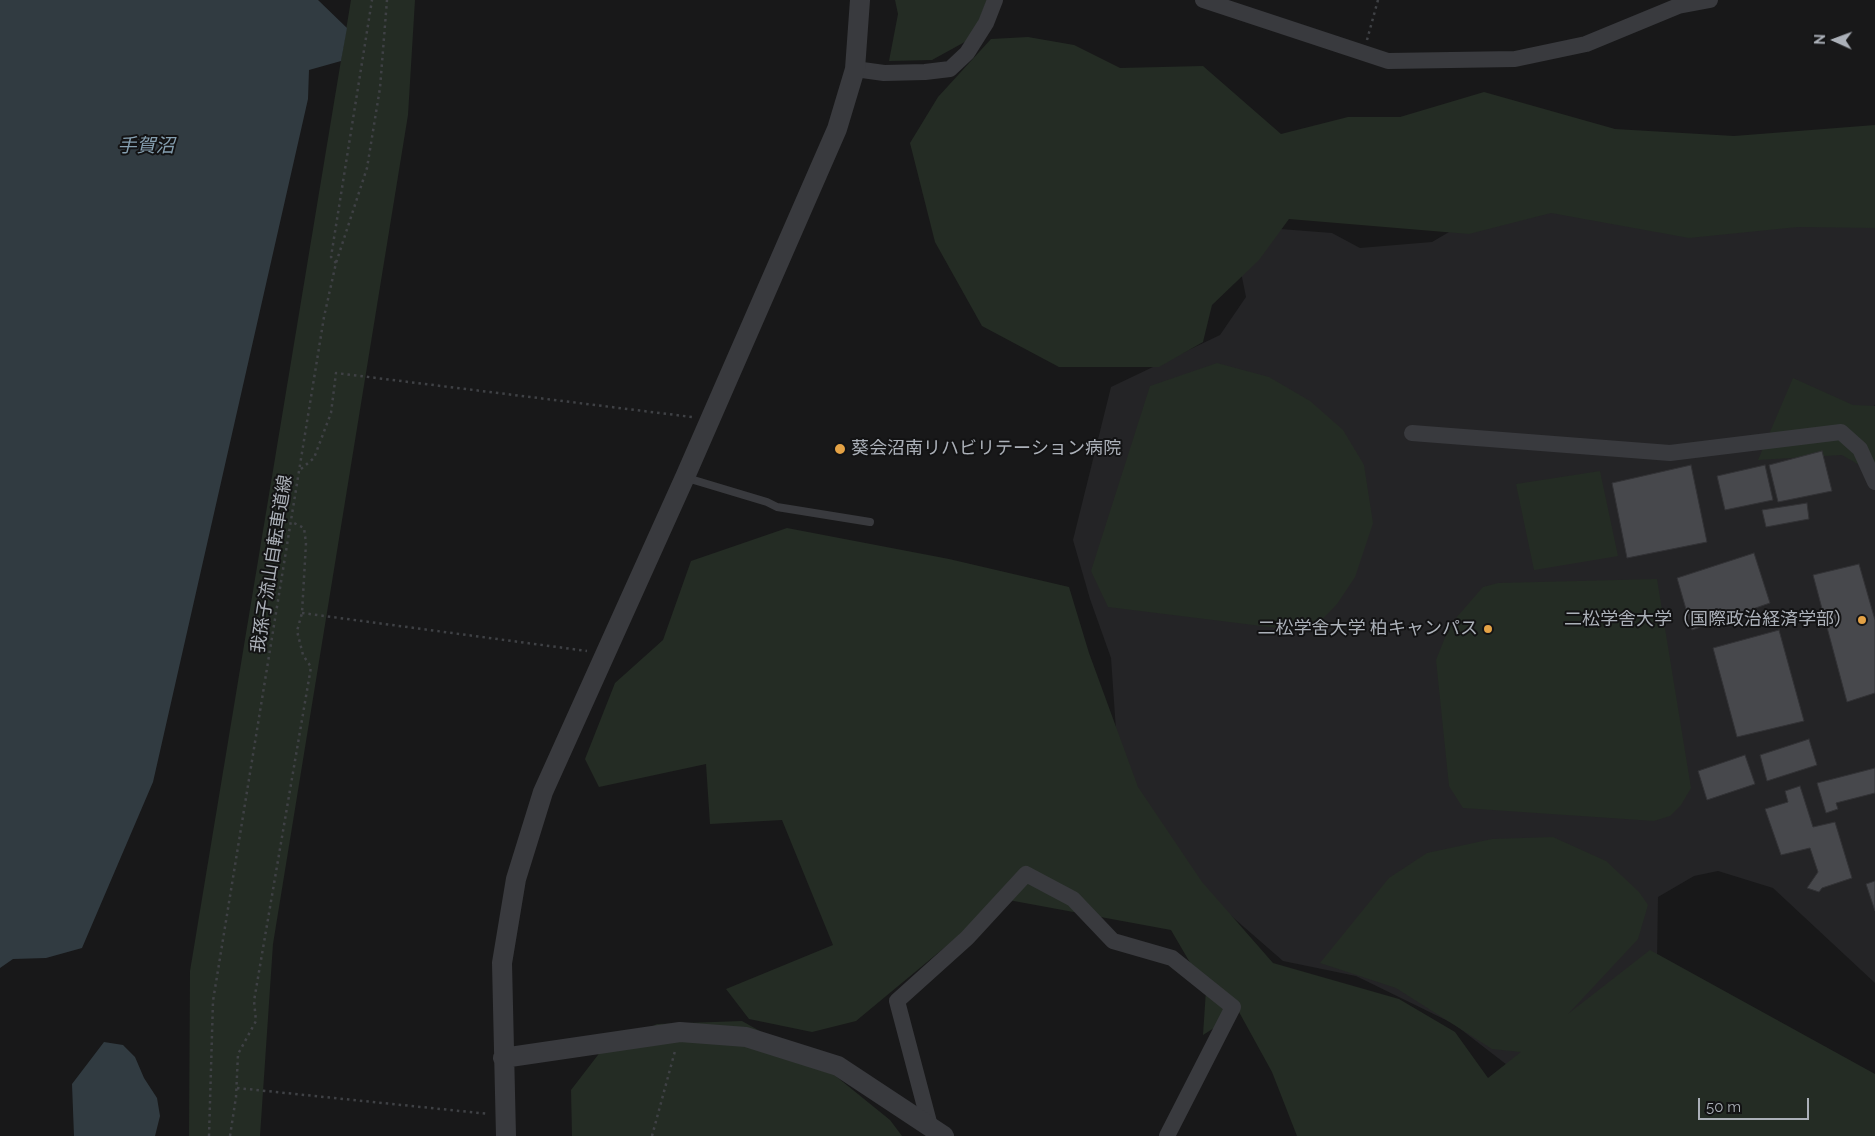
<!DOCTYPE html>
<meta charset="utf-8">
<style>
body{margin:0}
#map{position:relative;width:1875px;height:1136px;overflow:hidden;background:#181819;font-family:Raleway,sans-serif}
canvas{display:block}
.north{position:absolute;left:1810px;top:15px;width:50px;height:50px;-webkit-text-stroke:4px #131314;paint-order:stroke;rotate:272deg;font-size:14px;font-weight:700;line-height:20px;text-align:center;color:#abb0b8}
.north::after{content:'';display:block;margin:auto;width:18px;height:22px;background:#abb0b8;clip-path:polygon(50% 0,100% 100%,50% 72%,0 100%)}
.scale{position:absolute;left:1698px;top:1098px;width:111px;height:22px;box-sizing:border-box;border:2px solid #abb0b8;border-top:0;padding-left:6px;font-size:15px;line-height:18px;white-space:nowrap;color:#abb0b8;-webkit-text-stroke:4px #131314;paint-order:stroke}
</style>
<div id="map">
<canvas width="1875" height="1136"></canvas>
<div class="north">N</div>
<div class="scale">50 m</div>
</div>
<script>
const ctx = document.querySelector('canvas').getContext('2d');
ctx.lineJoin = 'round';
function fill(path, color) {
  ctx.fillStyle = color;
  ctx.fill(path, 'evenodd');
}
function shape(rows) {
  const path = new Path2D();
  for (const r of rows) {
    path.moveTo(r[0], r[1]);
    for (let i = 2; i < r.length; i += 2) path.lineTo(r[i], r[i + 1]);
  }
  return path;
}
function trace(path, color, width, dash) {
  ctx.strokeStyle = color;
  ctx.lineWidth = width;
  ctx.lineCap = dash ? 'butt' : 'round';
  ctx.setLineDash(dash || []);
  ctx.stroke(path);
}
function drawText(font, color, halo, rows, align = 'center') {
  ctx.font = font + ' Raleway,"Noto Sans JP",sans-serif';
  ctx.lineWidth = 4;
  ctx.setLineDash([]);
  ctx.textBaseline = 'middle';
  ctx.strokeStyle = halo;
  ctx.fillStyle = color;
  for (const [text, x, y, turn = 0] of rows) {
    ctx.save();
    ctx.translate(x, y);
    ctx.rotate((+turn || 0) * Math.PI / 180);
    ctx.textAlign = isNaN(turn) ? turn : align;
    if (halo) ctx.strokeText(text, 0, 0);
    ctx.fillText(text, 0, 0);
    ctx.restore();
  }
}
const built = shape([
 [1553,187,1875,219,1875,404,1865,444,1875,465,1875,983,1773,888,1718,871,1694,876,1658,897,1657,962,1520,1075,1454,1024,1356,976,1283,961,1182,873,1119,774,1111,658,1090,599,1073,540,1111,387,1220,335,1246,297,1234,238,1242,226,1332,233,1360,248,1432,242,1478,215]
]);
const green = shape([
 [351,0,415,0,408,115,273,944,260,1136,189,1136,190,971],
 [895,0,987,0,972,38,932,60,889,61,898,14],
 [1028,37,1074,45,1120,68,1203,66,1281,134,1348,117,1400,117,1484,92,1615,129,1734,136,1875,125,1875,228,1798,227,1689,238,1551,213,1469,234,1289,219,1259,260,1212,305,1203,342,1159,367,1059,367,982,326,935,242,910,143,938,97,991,39],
 [1217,363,1269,377,1310,401,1343,430,1364,465,1373,523,1355,577,1337,604,1310,632,1108,607,1091,571,1150,386],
 [1793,378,1853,405,1875,406,1875,474,1842,455,1758,460],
 [1600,471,1618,556,1534,570,1516,484],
 [787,528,949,559,1069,587,1089,653,1138,787,1202,882,1273,963,1399,999,1455,1032,1488,1078,1521,1052,1492,1049,1396,988,1320,963,1389,878,1427,853,1492,839,1553,837,1606,861,1639,892,1648,905,1638,939,1568,1014,1650,950,1875,1074,1875,1136,1297,1136,1272,1072,1239,1012,1203,1035,1206,990,1171,930,1003,899,856,1021,812,1032,749,1019,726,989,833,945,782,820,710,824,706,764,599,787,585,759,615,683,663,640,691,561],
 [1657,579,1691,788,1681,805,1670,816,1654,821,1463,808,1449,786,1436,660,1450,625,1483,587,1498,583],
 [742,1021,827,1069,890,1120,902,1136,572,1136,571,1090,601,1051,657,1024]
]);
const water = shape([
 [0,0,318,0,347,28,341,61,309,70,308,99,153,782,82,948,46,958,13,959,0,968],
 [104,1042,123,1045,135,1057,144,1078,157,1098,160,1116,155,1136,74,1136,72,1084]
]);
const building = shape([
 [1822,451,1832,491,1778,502,1769,465,1822,451],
 [1691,465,1707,542,1627,558,1612,483,1691,465],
 [1765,465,1773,500,1725,510,1717,476,1765,465],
 [1807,503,1809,519,1766,527,1762,510,1807,503],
 [1754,553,1770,603,1692,630,1677,578,1754,553],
 [1859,564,1875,620,1875,693,1847,702,1813,575,1859,564],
 [1779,630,1804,721,1737,737,1713,648,1779,630],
 [1809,739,1817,765,1767,781,1760,755,1809,739],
 [1745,755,1755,784,1707,800,1698,771,1745,755],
 [1875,768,1875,793,1836,803,1838,809,1826,813,1817,783,1875,768],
 [1800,786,1813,827,1835,822,1852,878,1822,888,1819,892,1807,888,1818,872,1810,848,1781,855,1765,809,1788,802,1785,791,1800,786],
 [1875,881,1875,911,1866,884,1875,881]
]);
const path = shape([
 [1367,40,1378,0],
 [336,263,331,257,372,0],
 [301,469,314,458,331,413,336,373,692,417],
 [302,613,587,651],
 [237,1088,489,1114],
 [209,1136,213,1001,324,317,336,263,367,168,380,88,387,0],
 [230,1136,236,1097,238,1054,256,1021,254,1001,311,667,303,655,297,631,302,613,306,543,304,528,292,522],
 [652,1136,675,1051]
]);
const service = shape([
 [687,478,767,502,777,507,870,522]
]);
const minor = shape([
 [1203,0,1388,61,1515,59,1586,44,1678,6,1710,0],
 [855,69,884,73,925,72,950,69,967,53,986,23,995,0],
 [1412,433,1670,453,1841,432,1860,449,1875,482],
 [930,1126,897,1001,967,938,1026,874,1073,899,1113,941,1172,958,1233,1007,1167,1136]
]);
const tertiary = shape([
 [503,1058,680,1032,746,1037,838,1066,944,1136],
 [506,1136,502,963,516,879,543,792,685,477,837,129,855,69,860,0]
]);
const markers = [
 [840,449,6,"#e4a245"],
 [1862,620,5,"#e4a245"],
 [1488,629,5,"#e4a245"]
];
const poiNames = [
 ["葵会沼南リハビリテーション病院",851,449,"left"],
 ["二松学舎大学（国際政治経済学部）",1852,620],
 ["二松学舍大学 柏キャンパス",1478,629]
];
const streetNames = [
 ["我孫子流山自転車道線",272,564,-81]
];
const waterNames = [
 ["手賀沼",146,146]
];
fill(built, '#242426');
fill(green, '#242c24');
fill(water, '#313b41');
fill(building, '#47484c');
trace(building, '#323235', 1);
trace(path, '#3f4145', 2.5, [2.5, 4]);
trace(service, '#393a3e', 8);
trace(minor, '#393a3e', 16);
trace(tertiary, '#393a3e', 20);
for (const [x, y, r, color] of markers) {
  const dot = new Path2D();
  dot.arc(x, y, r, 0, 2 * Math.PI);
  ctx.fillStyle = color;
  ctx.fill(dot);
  trace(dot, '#131314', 2);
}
drawText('18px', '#abb0b8', '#131314', poiNames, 'right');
drawText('18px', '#abb0b8', '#131314', streetNames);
drawText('italic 19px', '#859fb0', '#131314', waterNames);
</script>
